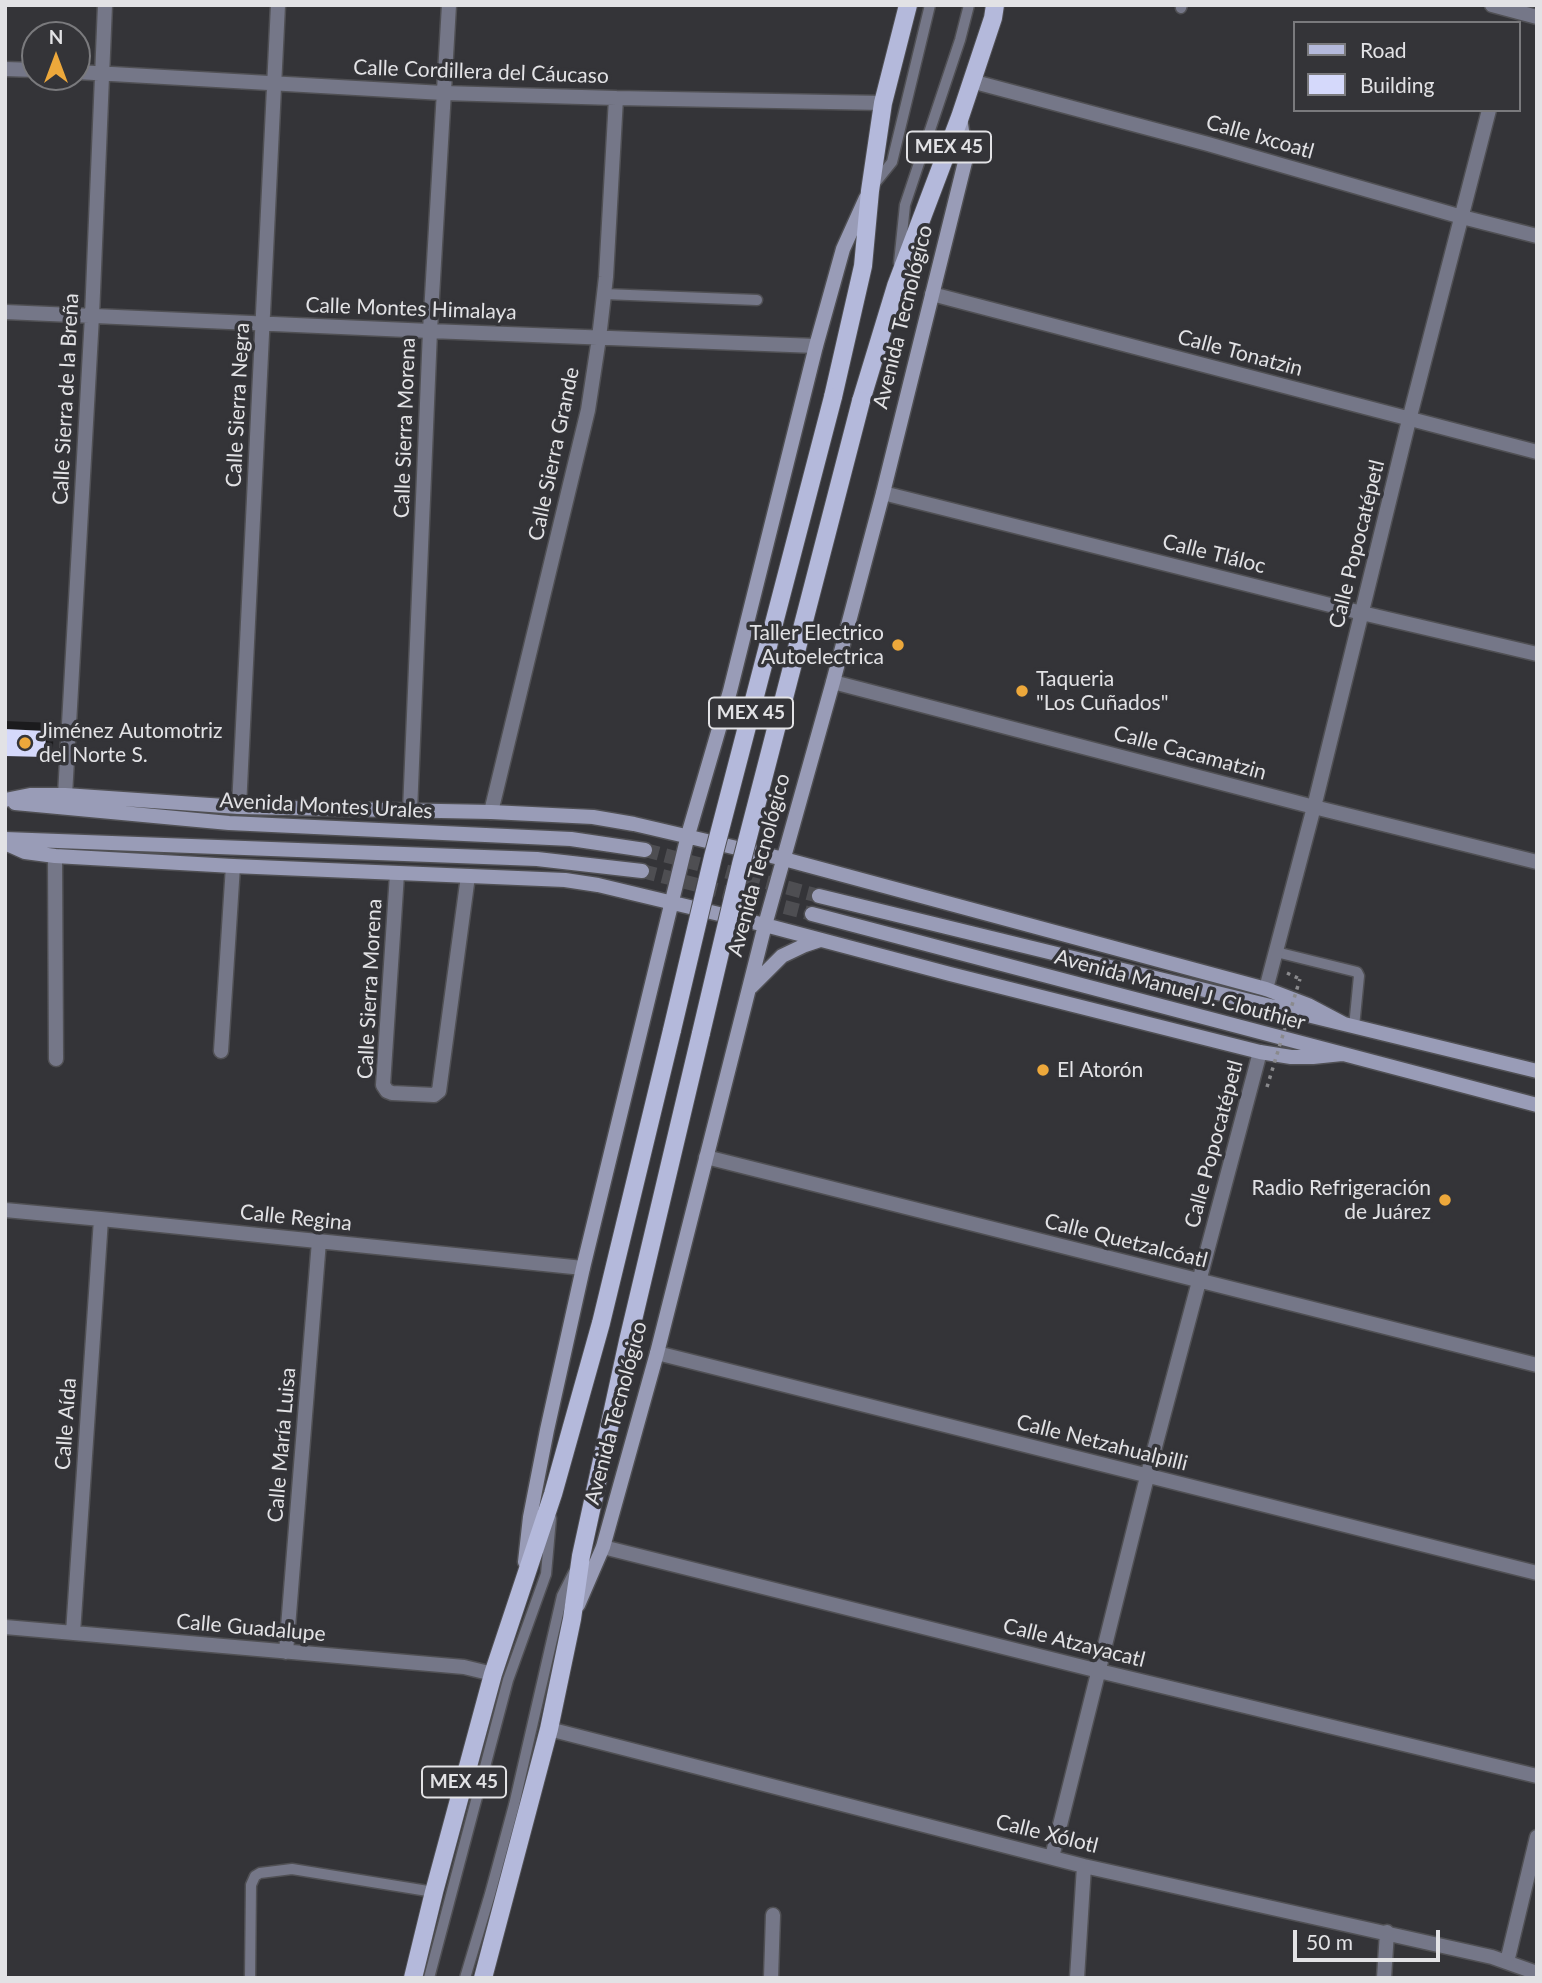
<!DOCTYPE html>
<meta charset="utf-8">
<style>
body{margin:0}
#map{position:relative;width:1542px;height:1983px;overflow:hidden;background:#343438;font-family:Lato,sans-serif}
canvas{display:block}
.frame{position:absolute;inset:0;border:7px solid #e2e2e5;pointer-events:none}
.legend{position:absolute;left:1293px;top:21px;width:228px;height:91px;box-sizing:border-box;background:#343438;border:2px solid #7a7a7d;margin:0;padding:9px 12px;list-style:none;font-size:21px;color:#e2e2e5}
.legend li{display:flex;align-items:center;gap:14px;height:35px}
.legend b{width:35px;border:2px solid #7a7a7d}
.north{position:absolute;left:21px;top:21px;width:70px;height:70px;box-sizing:border-box;background:#343438;border:2px solid #7a7a7d;border-radius:50%;rotate:0deg;font-size:19px;font-weight:700;line-height:28px;text-align:center;color:#e2e2e5}
.north::after{content:'';display:block;margin:auto;width:24px;height:32px;background:#eda83b;clip-path:polygon(50% 0,100% 100%,50% 72%,0 100%)}
.scale{position:absolute;left:1293px;top:1930px;width:147px;height:32px;box-sizing:border-box;border:4px solid #e2e2e5;border-top:0;padding-left:9px;font-size:21px;line-height:24px;white-space:nowrap;color:#e2e2e5;-webkit-text-stroke:5px #343438;paint-order:stroke}
</style>
<div id="map">
<canvas width="1542" height="1983"></canvas>
<div class="frame"></div>
<ul class="legend">
<li><b style="height:9px;background:#b4b9db"></b>Road</li>
<li><b style="height:19px;background:#d5d9fb"></b>Building</li>
</ul>
<div class="north">N</div>
<div class="scale">50 m</div>
</div>
<script>
const ctx = document.querySelector('canvas').getContext('2d');
ctx.lineJoin = 'round';
function fill(path, color) {
  ctx.fillStyle = color;
  ctx.fill(path, 'evenodd');
}
function shape(rows) {
  const path = new Path2D();
  for (const r of rows) {
    path.moveTo(r[0], r[1]);
    for (let i = 2; i < r.length; i += 2) path.lineTo(r[i], r[i + 1]);
  }
  return path;
}
function trace(path, color, width, dash) {
  ctx.strokeStyle = color;
  ctx.lineWidth = width;
  ctx.lineCap = dash ? 'butt' : 'round';
  ctx.setLineDash(dash || []);
  ctx.stroke(path);
}
function drawText(font, color, halo, rows, align = 'center') {
  ctx.font = font + ' Lato,sans-serif';
  ctx.lineWidth = 7;
  ctx.setLineDash([]);
  ctx.textBaseline = 'middle';
  ctx.strokeStyle = halo;
  ctx.fillStyle = color;
  for (const [text, x, y, turn = 0] of rows) {
    ctx.save();
    ctx.translate(x, y);
    ctx.rotate((+turn || 0) * Math.PI / 180);
    ctx.textAlign = isNaN(turn) ? turn : align;
    if (halo) ctx.strokeText(text, 0, 0);
    ctx.fillText(text, 0, 0);
    ctx.restore();
  }
}
const shadow = shape([
 [5,721,54,723,53,747,44,756,5,754]
]);
const building = shape([
 [5,729,46,731,45,757,5,756]
]);
const secondaryTunnel = shape([
 [645,850,819,896],
 [642,871,812,914]
]);
const path = shape([
 [1287,973,1300,979]
]);
const lane = shape([
 [1181,8,1182,5],
 [872,187,892,162,930,5],
 [899,263,905,205,960,40,969,5],
 [604,294,757,300],
 [1276,952,1357,972,1359,976,1354,1027],
 [250,1978,251,1885,255,1876,260,1873,292,1869,434,1892],
 [429,1978,508,1680,546,1574,551,1518],
 [465,1978,490,1894,514,1805,562,1596,574,1572]
]);
const street = shape([
 [1492,5,1537,17],
 [5,69,35,70],
 [77,72,443,93,616,98,883,103],
 [971,81,1208,144,1462,217,1537,236],
 [932,294,1537,452],
 [5,312,430,331,816,346],
 [883,493,1362,613,1537,654],
 [833,682,1314,807,1537,862],
 [65,795,92,316,105,5],
 [239,807,278,5],
 [410,811,430,331,449,5],
 [491,812,588,410,599,338,606,277,616,98],
 [55,856,56,1059],
 [397,874,383,1085,387,1091,392,1093,434,1095,439,1091,468,876],
 [1266,989,1314,807,1409,420,1489,110],
 [221,1051,233,866],
 [706,1157,1537,1365],
 [5,1210,101,1219,583,1268],
 [657,1353,1537,1573],
 [603,1547,1099,1671,1537,1776],
 [5,1627,464,1667,493,1674],
 [73,1633,101,1219],
 [286,1652,319,1241],
 [549,1729,1084,1866,1492,1957,1537,1973],
 [1052,1857,1147,1477,1260,1052],
 [1507,1962,1537,1837],
 [771,1978,773,1915],
 [1077,1978,1084,1866],
 [1384,1978,1387,1932]
]);
const secondary = shape([
 [5,800,30,795,65,795,239,807,491,812,593,817,634,824,784,859,1266,989,1308,1005,1344,1024],
 [15,803,229,823,571,839,645,850],
 [5,839,537,859,642,871],
 [5,843,25,852,55,856,233,866,565,880,598,885,765,925,950,974,1260,1052,1291,1057,1313,1057,1342,1054],
 [819,896,1537,1071],
 [812,914,1537,1105],
 [751,987,782,956,805,945,820,940],
 [525,1562,530,1517,547,1430,583,1268,688,835,730,691,816,346,843,249,866,198],
 [578,1605,603,1547,657,1353,765,925,833,682,883,493,966,158,960,117]
]);
const primary = shape([
 [833,397,863,266,870,191,883,103,908,5],
 [861,401,896,286,960,117,993,18,995,5],
 [413,1978,434,1892,493,1674,553,1494,601,1323,672,1030],
 [483,1978,549,1729,572,1619,581,1556,628,1341,701,1033]
]);
const pathBridge = shape([
 [1267,1087,1300,979]
]);
const primaryBridge = shape([
 [672,1030,713,857,833,397],
 [701,1033,741,864,861,401]
]);
const markers = [
 [898,645,7,"#eda83b"],
 [1022,691,7,"#eda83b"],
 [25,743,7,"#eda83b"],
 [1043,1070,7,"#eda83b"],
 [1445,1200,7,"#eda83b"]
];
const shields = [
 [949,147,84],
 [751,713,84],
 [464,1782,84]
];
const shieldNames = [
 ["MEX 45",949,147],
 ["MEX 45",751,713],
 ["MEX 45",464,1782]
];
const streetNames = [
 ["Calle Cordillera del Cáucaso",481,72,2],
 ["Calle Ixcoatl",1260,137,16],
 ["Calle Montes Himalaya",411,309,2],
 ["Avenida Tecnológico",903,317,-76],
 ["Calle Tonatzin",1240,353,15],
 ["Calle Sierra de la Breña",66,399,-87],
 ["Calle Sierra Negra",238,405,-87],
 ["Calle Sierra Morena",405,428,-88],
 ["Calle Sierra Grande",554,454,-78],
 ["Calle Popocatépetl",1357,544,-76],
 ["Calle Tláloc",1214,554,14],
 ["Calle Cacamatzin",1190,753,15],
 ["Avenida Montes Urales",326,806,3],
 ["Avenida Tecnológico",759,865,-75],
 ["Calle Sierra Morena",370,989,-87],
 ["Avenida Manuel J. Clouthier",1180,990,15],
 ["Calle Popocatépetl",1214,1144,-75],
 ["Calle Regina",296,1218,6],
 ["Calle Quetzalcóatl",1126,1241,14],
 ["Avenida Tecnológico",616,1413,-75],
 ["Calle Aída",66,1424,-86],
 ["Calle Netzahualpilli",1102,1443,14],
 ["Calle María Luisa",282,1445,-85],
 ["Calle Guadalupe",251,1628,5],
 ["Calle Atzayacatl",1074,1643,14],
 ["Calle Xólotl",1047,1834,14]
];
const poiNames = [
 ["Taller Electrico",884,633,"right"],
 ["Autoelectrica",884,657,"right"],
 ["Taqueria",1036,679],
 ["\"Los Cuñados\"",1036,703],
 ["Jiménez Automotriz",39,731],
 ["del Norte S.",39,755],
 ["El Atorón",1057,1070],
 ["Radio Refrigeración",1431,1188,"right"],
 ["de Juárez",1431,1212,"right"]
];
fill(shadow, '#0007');
fill(building, '#d5d9fb');
trace(secondaryTunnel, '#4e4e52', 14, [14, 7]);
trace(lane, '#505054', 13);
trace(street, '#505054', 17);
trace(secondary, '#505054', 17);
trace(primary, '#505054', 20);
trace(path, '#8a8a8d', 3.5, [3.5, 5]);
trace(lane, '#757788', 10);
trace(street, '#757788', 14);
trace(secondary, '#999cb7', 14);
trace(primary, '#b4b9db', 18);
trace(primaryBridge, '#505054', 20, []);
trace(pathBridge, '#8a8a8d', 3.5, [3.5, 5]);
trace(primaryBridge, '#b4b9db', 18);
for (const [x, y, r, color] of markers) {
  const dot = new Path2D();
  dot.arc(x, y, r, 0, 2 * Math.PI);
  ctx.fillStyle = color;
  ctx.fill(dot);
  trace(dot, '#343438', 2.5);
}
for (const [x, y, w] of shields) {
  const box = new Path2D();
  box.roundRect(x - w / 2, y - 15.5, w, 31, 5);
  ctx.fillStyle = '#343438';
  ctx.fill(box);
  trace(box, '#e2e2e5', 2);
}
drawText('bold 19px', '#e2e2e5', null, shieldNames);
drawText('21px', '#e2e2e5', '#343438', streetNames);
drawText('21px', '#e2e2e5', '#343438', poiNames, 'left');
</script>
